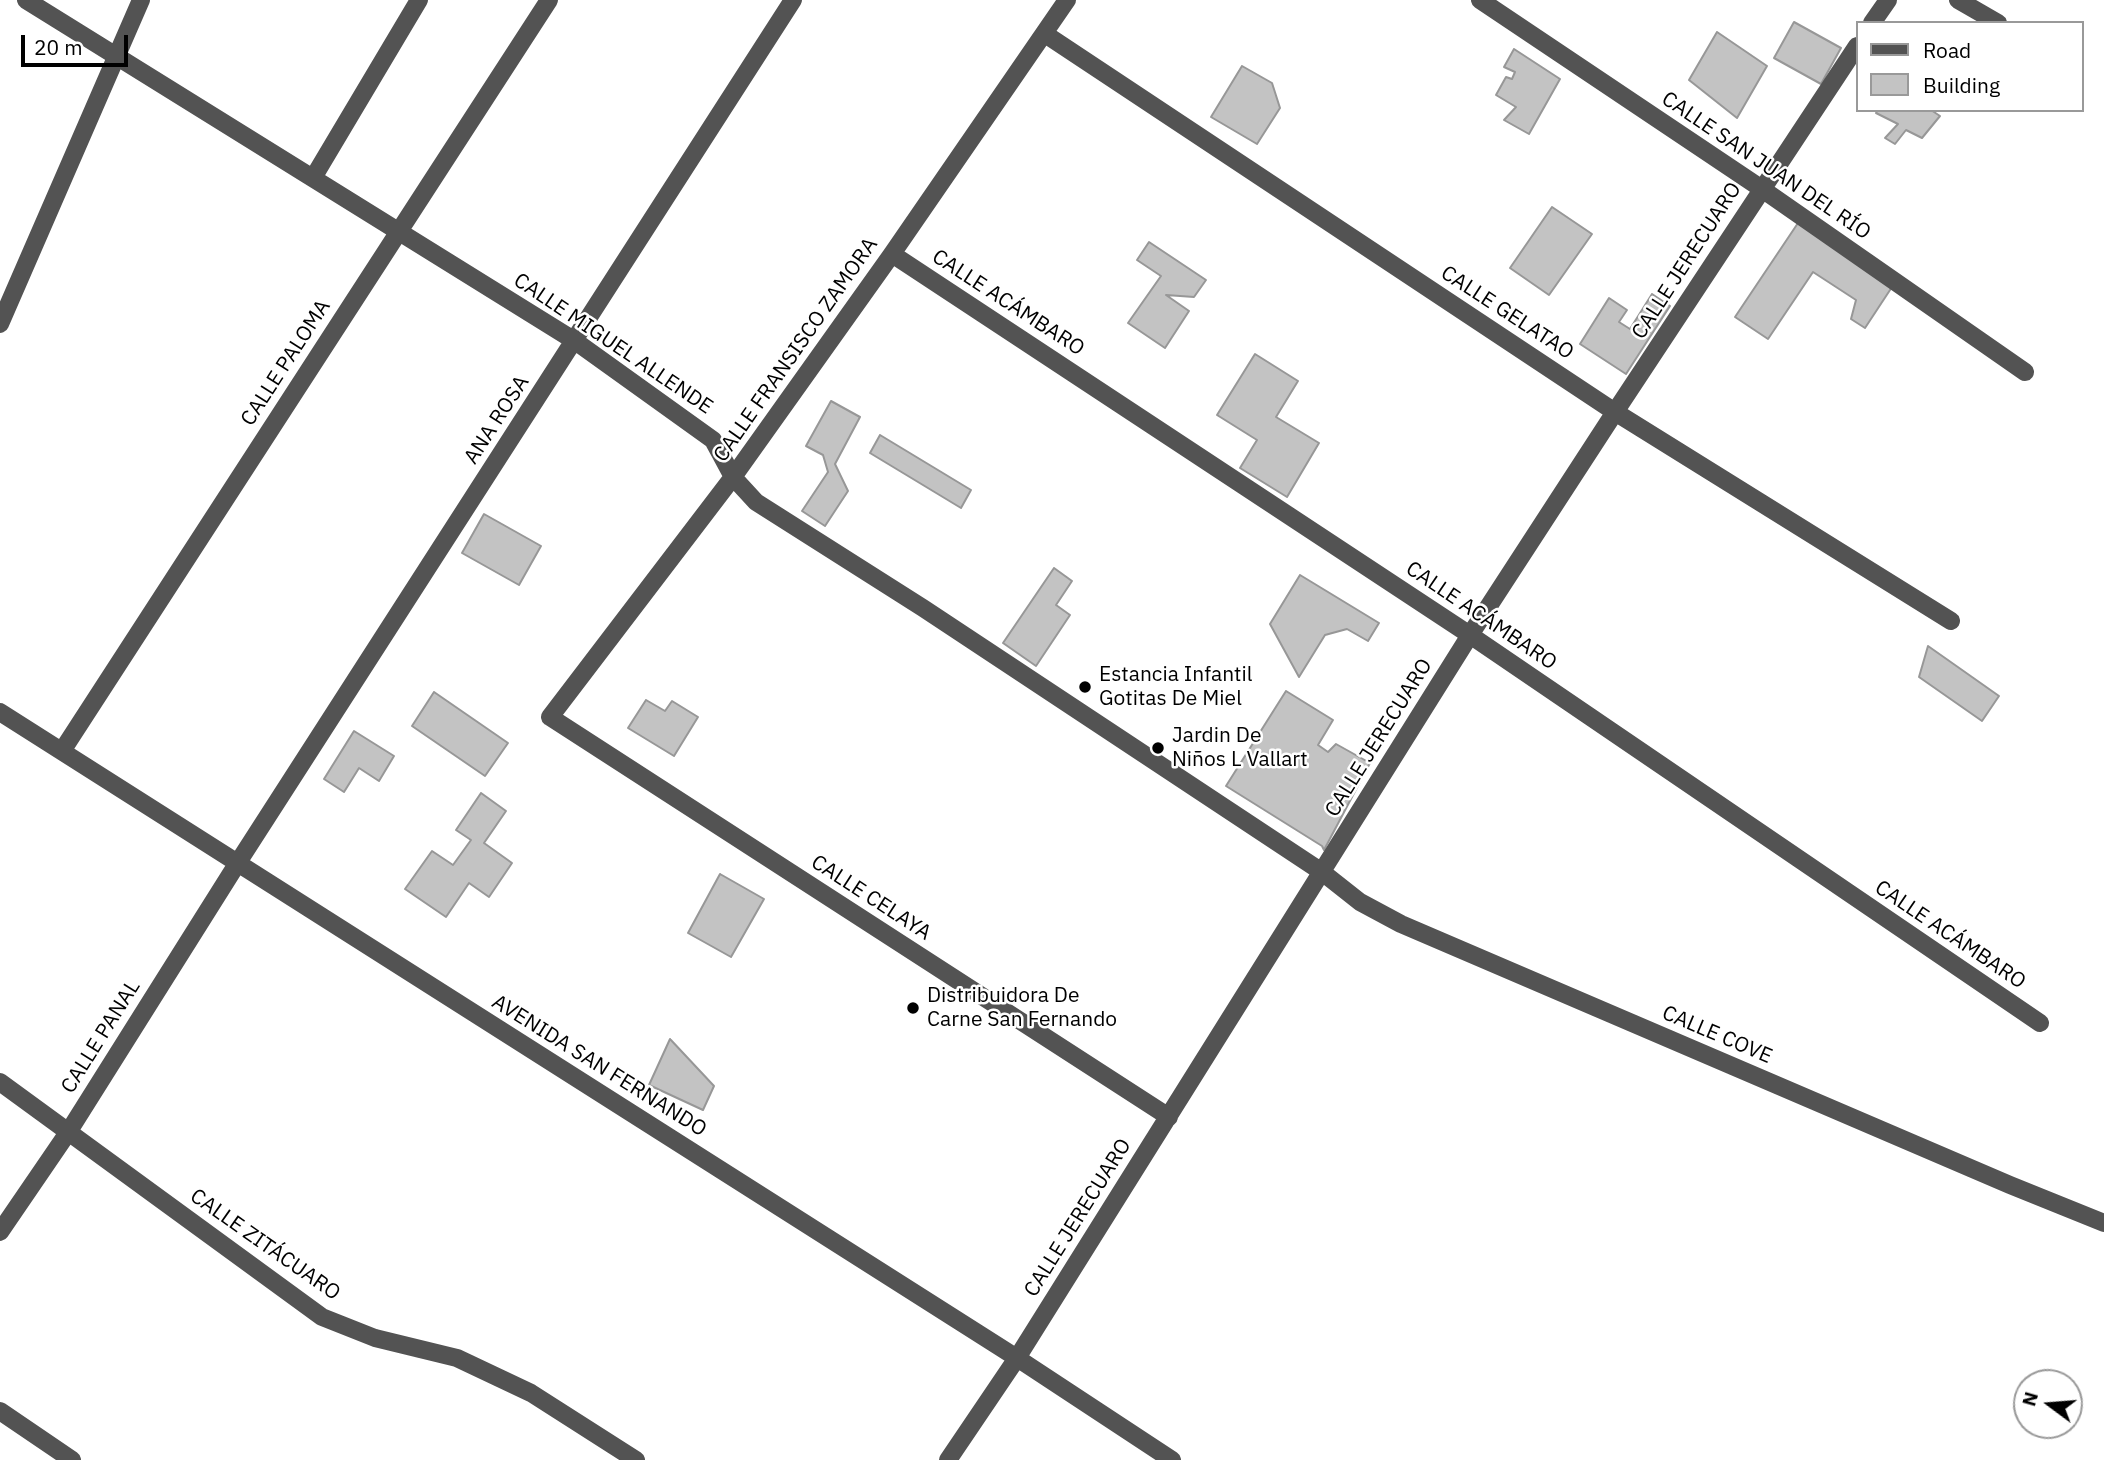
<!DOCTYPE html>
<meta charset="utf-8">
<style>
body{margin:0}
#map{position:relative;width:2104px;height:1460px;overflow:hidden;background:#fff;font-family:"IBM Plex Sans",sans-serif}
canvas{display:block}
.legend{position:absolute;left:1856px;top:21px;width:228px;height:91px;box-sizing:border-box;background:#fff;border:2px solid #999;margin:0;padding:9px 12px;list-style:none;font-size:21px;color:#000}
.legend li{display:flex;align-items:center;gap:14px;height:35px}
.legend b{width:35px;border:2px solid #999}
.north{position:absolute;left:2013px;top:1369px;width:70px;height:70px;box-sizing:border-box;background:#fff;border:2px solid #999;border-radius:50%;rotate:286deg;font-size:19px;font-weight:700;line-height:28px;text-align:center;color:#000}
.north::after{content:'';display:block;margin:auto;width:24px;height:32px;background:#000;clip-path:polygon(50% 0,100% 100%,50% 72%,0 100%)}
.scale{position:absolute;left:21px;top:35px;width:107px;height:32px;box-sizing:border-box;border:4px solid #000;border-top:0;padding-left:9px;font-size:21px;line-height:24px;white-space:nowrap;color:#000;-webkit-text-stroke:5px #fff;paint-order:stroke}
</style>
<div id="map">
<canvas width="2104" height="1460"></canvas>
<ul class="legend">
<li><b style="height:9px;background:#535353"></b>Road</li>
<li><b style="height:19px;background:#c3c3c3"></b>Building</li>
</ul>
<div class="north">N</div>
<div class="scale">20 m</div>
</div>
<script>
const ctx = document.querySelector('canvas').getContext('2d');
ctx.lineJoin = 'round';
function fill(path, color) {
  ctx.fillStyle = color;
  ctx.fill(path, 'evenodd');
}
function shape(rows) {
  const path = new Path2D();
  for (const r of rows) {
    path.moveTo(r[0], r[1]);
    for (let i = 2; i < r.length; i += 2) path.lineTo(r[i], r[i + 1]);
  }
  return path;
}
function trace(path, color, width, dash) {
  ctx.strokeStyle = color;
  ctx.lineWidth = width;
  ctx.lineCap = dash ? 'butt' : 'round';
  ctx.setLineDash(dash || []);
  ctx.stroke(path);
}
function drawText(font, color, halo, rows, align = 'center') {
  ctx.font = font + ' "IBM Plex Sans",sans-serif';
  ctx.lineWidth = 5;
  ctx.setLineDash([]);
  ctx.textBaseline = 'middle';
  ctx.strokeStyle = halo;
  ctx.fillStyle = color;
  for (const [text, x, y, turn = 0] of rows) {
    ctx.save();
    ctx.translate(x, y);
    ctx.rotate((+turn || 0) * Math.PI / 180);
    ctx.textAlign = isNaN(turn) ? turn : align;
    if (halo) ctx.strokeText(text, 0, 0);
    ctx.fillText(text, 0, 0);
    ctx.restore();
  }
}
const building = shape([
 [1794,22,1841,48,1821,84,1774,58,1794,22],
 [1717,32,1767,66,1737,118,1689,80,1717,32],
 [1514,49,1560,79,1529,134,1504,120,1516,107,1496,95,1506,77,1512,79,1515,72,1504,67,1514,49],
 [1242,66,1272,83,1280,108,1257,144,1211,117,1242,66],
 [1878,110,1931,110,1940,116,1922,138,1906,130,1895,144,1885,138,1898,124,1876,113,1878,110],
 [1552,207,1592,234,1549,295,1510,268,1552,207],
 [1798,223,1892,287,1865,328,1851,319,1856,300,1813,272,1768,339,1735,317,1798,223],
 [1149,242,1206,280,1194,297,1166,295,1189,311,1165,348,1128,323,1161,276,1137,260,1149,242],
 [1652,294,1670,306,1626,374,1580,344,1609,298,1627,310,1619,322,1630,329,1652,294],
 [1255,354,1298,381,1276,417,1319,443,1287,497,1240,468,1257,440,1217,415,1255,354],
 [831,401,860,417,835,464,848,491,825,526,802,511,828,472,823,455,806,446,831,401],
 [880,435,971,490,961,508,870,453,880,435],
 [484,514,541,546,519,585,462,553,484,514],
 [1054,568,1072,581,1056,605,1070,615,1036,666,1003,643,1054,568],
 [1300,575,1379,623,1368,641,1347,629,1325,635,1299,677,1270,624,1300,575],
 [1928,646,1999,696,1982,721,1919,677,1928,646],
 [1286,691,1333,720,1318,745,1328,752,1336,744,1370,763,1324,850,1322,846,1226,786,1286,691],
 [434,692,508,743,485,776,412,726,434,692],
 [646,700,665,711,672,701,698,717,674,756,628,728,646,700],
 [354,731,394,756,379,781,359,768,344,792,324,779,354,731],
 [481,793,506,811,484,843,512,863,489,897,469,883,446,917,405,889,432,851,453,865,471,840,456,830,481,793],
 [720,874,764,899,731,957,688,933,720,874],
 [670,1039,714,1086,703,1110,649,1085,670,1039]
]);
const minor = shape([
 [26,0,575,341,713,440,733,477,756,502,923,608,1322,872,1360,902,1401,924,2010,1185,2104,1223],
 [1067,0,892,254,733,477,550,717,1169,1117],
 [1480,0,1762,189,2025,372],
 [1958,0,1998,23],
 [1872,23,1888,0],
 [1045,34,1615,412,1951,621],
 [313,178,419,0],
 [892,254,1470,635,2040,1023],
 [0,324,141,0],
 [0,712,1017,1358,1172,1460],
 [62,751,549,0],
 [0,1082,322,1317,375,1338,457,1358,531,1393,636,1460],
 [0,1232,69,1131,237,864,793,0],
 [0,1411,72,1460],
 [948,1460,1017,1358,1470,635,1615,412,1857,46]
]);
const markers = [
 [1085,687,7,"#000"],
 [1158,748,7,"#000"],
 [913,1008,7,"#000"]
];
const streetNames = [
 ["CALLE SAN JUAN DEL RÍO",1766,166,34],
 ["CALLE JERECUARO",1687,261,-57],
 ["CALLE ACÁMBARO",1008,303,33],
 ["CALLE GELATAO",1507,313,33],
 ["CALLE MIGUEL ALLENDE",613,344,34],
 ["CALLE FRANSISCO ZAMORA",796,350,-55],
 ["CALLE PALOMA",286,363,-57],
 ["ANA ROSA",497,420,-57],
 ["CALLE ACÁMBARO",1481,616,34],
 ["CALLE JERECUARO",1379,738,-58],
 ["CALLE CELAYA",871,898,33],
 ["CALLE ACÁMBARO",1950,935,34],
 ["CALLE COVE",1717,1035,23],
 ["CALLE PANAL",101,1037,-58],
 ["AVENIDA SAN FERNANDO",599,1066,32],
 ["CALLE JERECUARO",1078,1218,-58],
 ["CALLE ZITÁCUARO",265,1245,35]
];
const poiNames = [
 ["Estancia Infantil",1099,675],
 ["Gotitas De Miel",1099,699],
 ["Jardin De",1172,736],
 ["Niños L Vallart",1172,760],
 ["Distribuidora De",927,996],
 ["Carne San Fernando",927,1020]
];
fill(building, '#c3c3c3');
trace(building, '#979797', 2);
trace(minor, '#535353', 18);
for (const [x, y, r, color] of markers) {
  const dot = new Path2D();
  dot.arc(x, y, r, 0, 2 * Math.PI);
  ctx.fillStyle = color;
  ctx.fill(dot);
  trace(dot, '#fff', 2.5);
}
drawText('21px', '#000', '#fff', streetNames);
drawText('21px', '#000', '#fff', poiNames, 'left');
</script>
